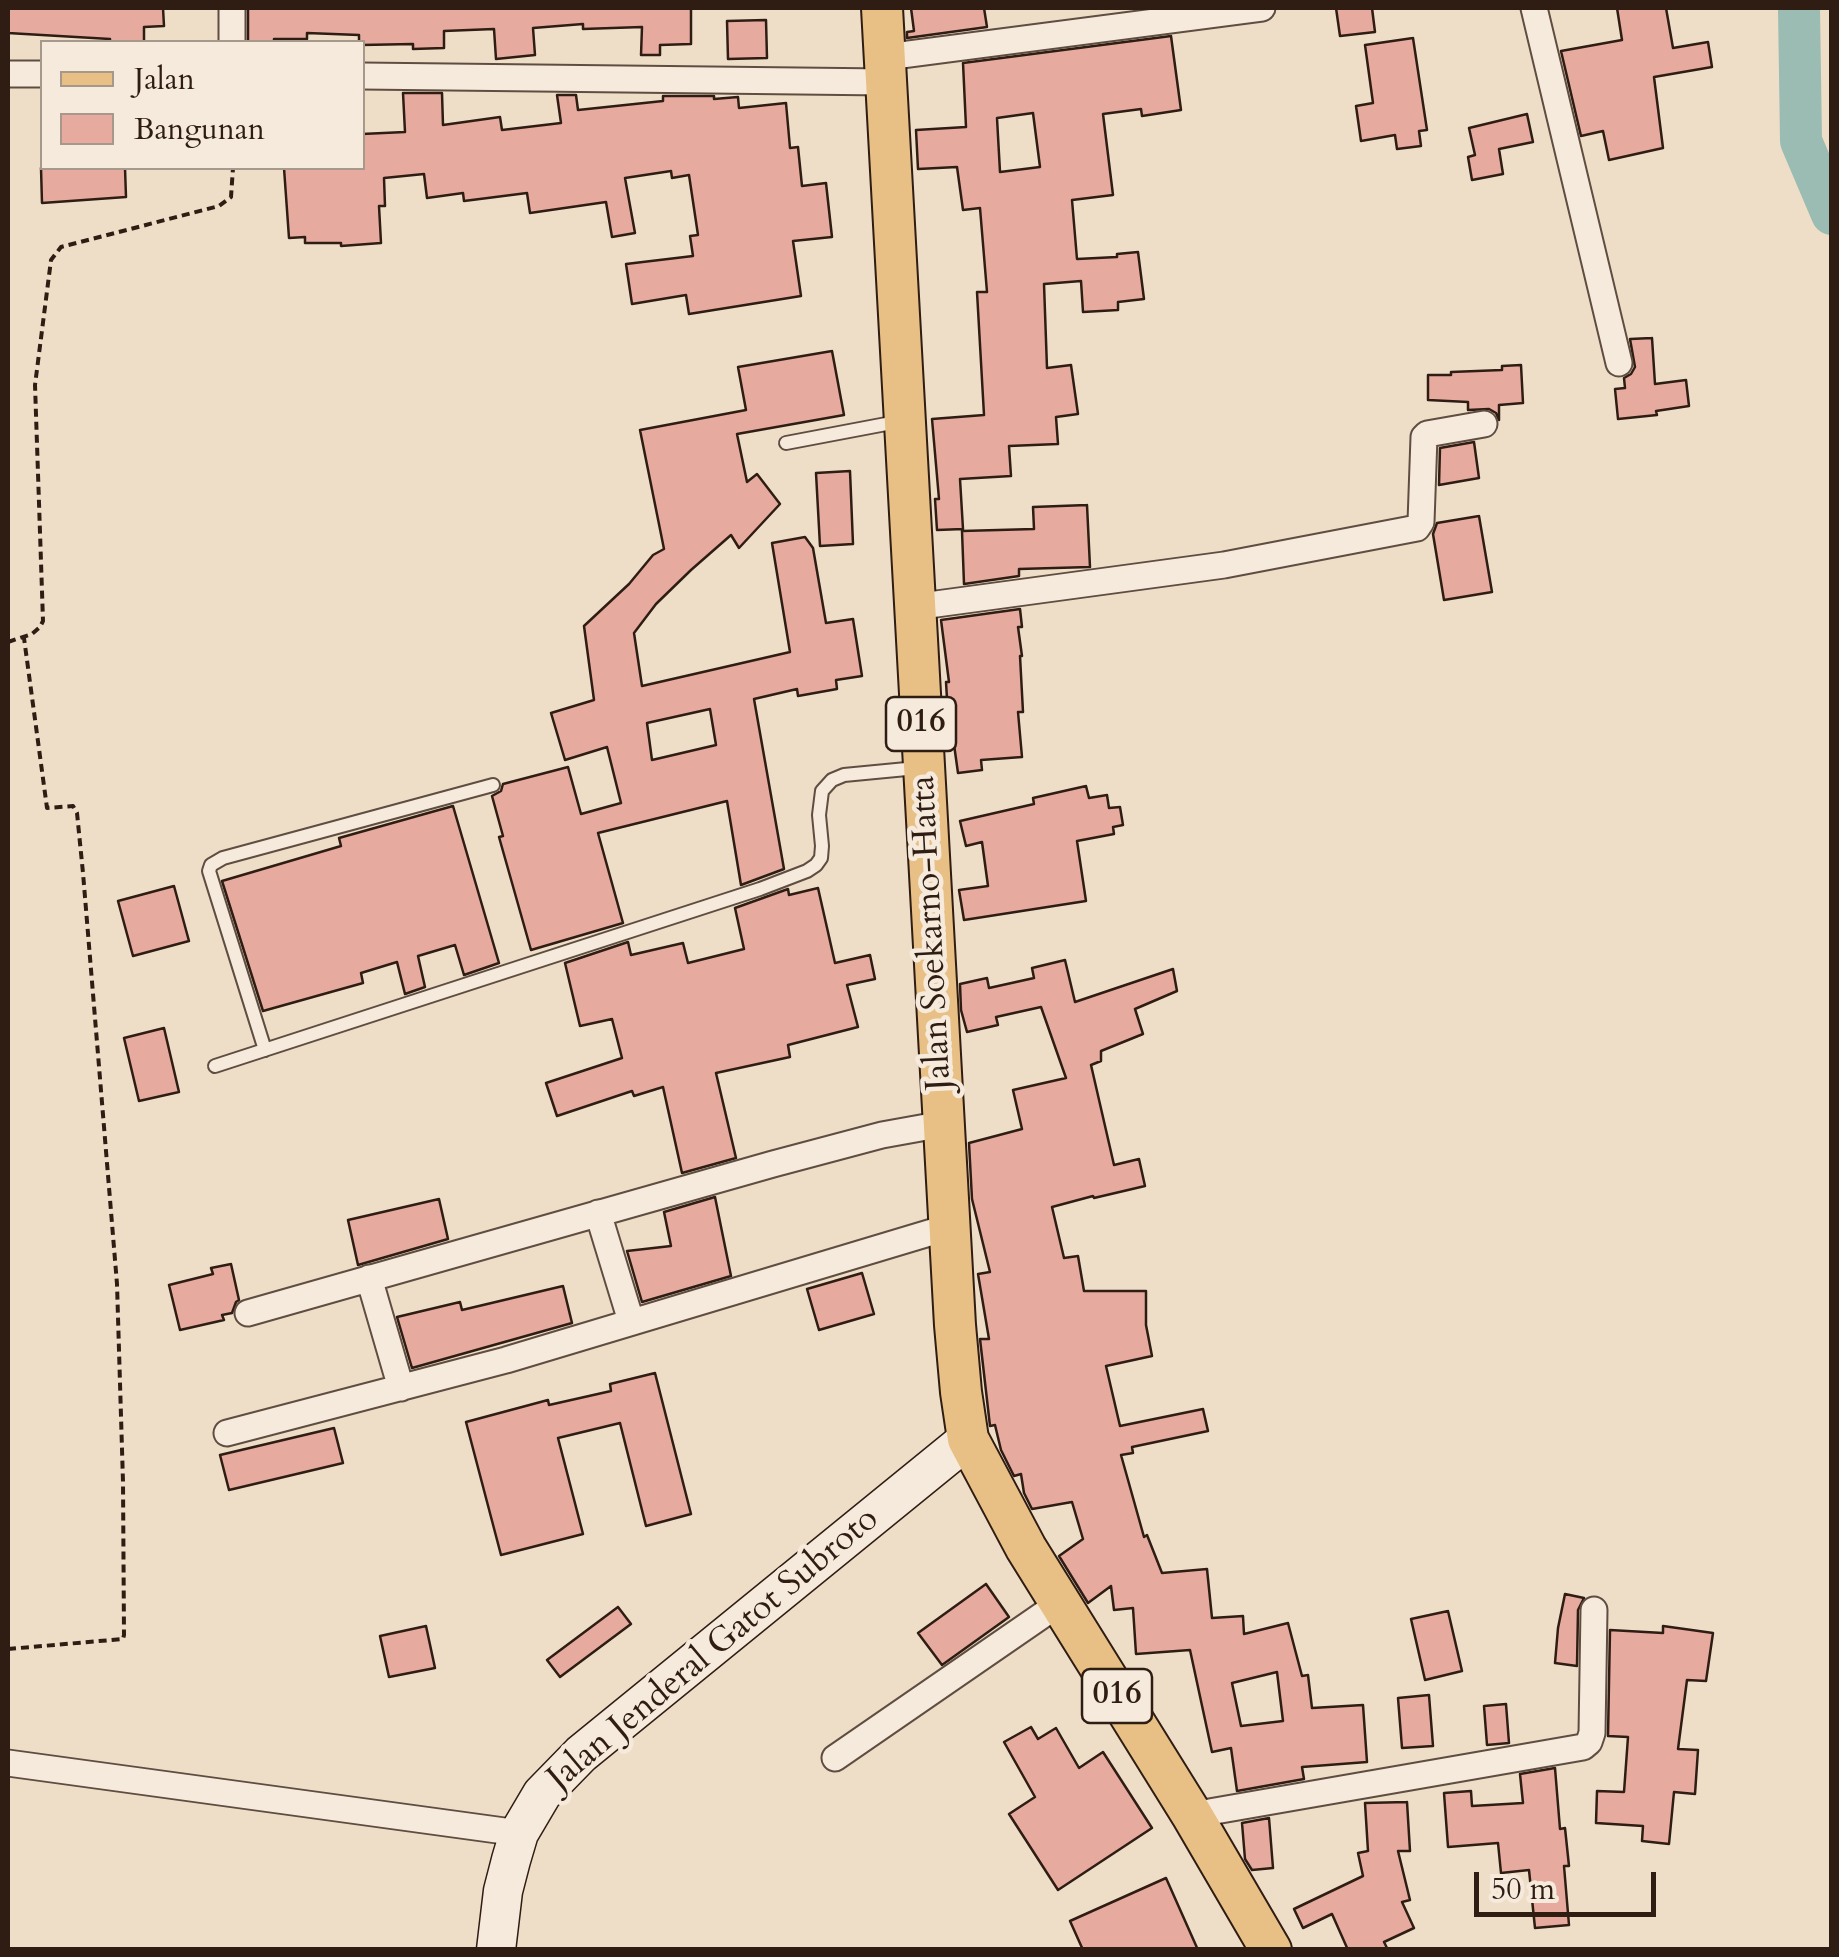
<!DOCTYPE html>
<style>
body{margin:0}
#map{position:relative;width:1839px;height:1957px;overflow:hidden;background:#efdec7;font-family:Cardo,serif}
canvas{display:block}
.frame{position:absolute;inset:0;border:10px solid #2f1d14;pointer-events:none}
.legend{position:absolute;left:40px;top:40px;width:325px;height:130px;box-sizing:border-box;background:#f5eadb;border:2px solid #a6988b;margin:0;padding:12px 18px;list-style:none;font-size:30px;color:#2f1d14}
.legend li{display:flex;align-items:center;gap:20px;height:50px}
.legend b{width:50px;border:2px solid #a6988b}
.scale{position:absolute;left:1474px;top:1872px;width:182px;height:45px;box-sizing:border-box;border:5px solid #2f1d14;border-top:0;padding-left:12px;font-size:30px;line-height:35px;white-space:nowrap;color:#2f1d14;-webkit-text-stroke:8px #f5eadb;paint-order:stroke}
</style>
<div id="map">
<canvas width="1839" height="1957"></canvas>
<div class="frame"></div>
<ul class="legend">
<li><b style="height:12px;background:#e8bf84"></b>Jalan</li>
<li><b style="height:28px;background:#e6ab9e"></b>Bangunan</li>
</ul>
<div class="scale">50 m</div>
</div>
<script>
const ctx = document.querySelector('canvas').getContext('2d');
ctx.lineJoin = 'round';
function shape(rows) {
  const path = new Path2D();
  for (const r of rows) {
    path.moveTo(r[0], r[1]);
    for (let i = 2; i < r.length; i += 2) path.lineTo(r[i], r[i + 1]);
  }
  return path;
}
function trace(path, color, width, dash) {
  ctx.strokeStyle = color;
  ctx.lineWidth = width;
  ctx.lineCap = dash ? 'butt' : 'round';
  ctx.setLineDash(dash || []);
  ctx.stroke(path);
}
function fill(path, color) {
  ctx.fillStyle = color;
  ctx.fill(path, 'evenodd');
}
function drawText(font, color, halo, rows, align = 'center') {
  ctx.font = font + ' Cardo,serif';
  ctx.lineWidth = 9;
  ctx.setLineDash([]);
  ctx.textBaseline = 'middle';
  ctx.strokeStyle = halo;
  ctx.fillStyle = color;
  for (const [text, x, y, turn = 0] of rows) {
    ctx.save();
    ctx.translate(x, y);
    ctx.rotate((+turn || 0) * Math.PI / 180);
    ctx.textAlign = isNaN(turn) ? turn : align;
    if (halo) ctx.strokeText(text, 0, 0);
    ctx.fillText(text, 0, 0);
    ctx.restore();
  }
}
const river = shape([
 [1799,8,1801,141,1832,214]
]);
const building = shape([
 [8,8,163,8,164,26,144,27,144,42,110,42,110,39,8,33,8,8],
 [248,8,691,8,691,44,660,45,660,55,641,55,642,27,583,29,583,24,533,28,535,55,496,59,494,29,444,31,444,48,413,49,413,44,362,45,362,42,359,42,359,35,307,33,307,39,274,39,274,42,248,42,248,8],
 [911,8,984,8,987,27,907,38,907,32,914,31,911,8],
 [1336,8,1372,8,1375,32,1340,36,1336,8],
 [1617,8,1666,8,1673,48,1708,42,1712,67,1654,77,1663,148,1609,160,1603,131,1581,136,1561,51,1622,40,1617,8],
 [766,20,767,58,728,59,727,21,766,20],
 [1171,36,1181,110,1142,116,1141,109,1103,114,1113,195,1072,200,1077,259,1117,257,1117,254,1138,252,1144,299,1118,302,1118,310,1083,312,1081,281,1044,284,1047,368,1071,365,1078,414,1056,417,1058,444,1009,446,1011,476,960,479,963,529,937,530,935,499,939,499,932,419,984,415,977,292,987,292,980,208,963,210,957,167,918,169,916,130,966,127,963,63,1171,36],
 [1033,113,1040,167,1000,172,997,118,1033,113],
 [1413,38,1427,130,1419,131,1421,146,1397,149,1395,135,1361,141,1356,106,1373,103,1365,45,1413,38],
 [403,93,442,93,443,125,500,117,502,130,561,123,557,95,576,95,578,110,663,101,663,96,714,96,714,99,738,97,739,108,786,103,790,148,798,147,802,186,826,183,832,237,793,241,801,296,689,314,686,295,632,304,626,264,693,256,690,236,698,235,689,175,672,178,671,171,625,178,635,233,612,237,606,202,530,213,527,193,464,201,463,193,427,198,424,174,384,178,385,206,379,206,381,243,341,246,341,243,305,243,305,237,289,238,284,168,362,168,362,134,405,132,403,93],
 [1527,114,1533,142,1499,149,1503,174,1472,180,1468,157,1475,155,1469,128,1527,114],
 [41,168,125,168,126,197,42,203,41,168],
 [1652,338,1655,384,1686,380,1689,406,1656,411,1657,415,1618,419,1615,389,1625,388,1624,378,1631,374,1635,367,1630,339,1652,338],
 [832,351,844,415,737,434,747,482,757,474,780,504,739,548,731,535,691,570,656,604,634,633,642,686,790,652,772,543,805,537,813,548,826,623,853,619,862,676,836,680,837,689,798,696,797,689,754,699,784,869,741,885,727,801,598,833,623,923,531,950,499,837,503,836,492,796,501,791,503,784,568,767,581,814,621,803,607,747,565,760,551,713,594,700,584,626,629,584,653,555,664,549,640,430,746,410,738,367,832,351],
 [710,709,716,745,652,760,647,723,710,709],
 [1521,365,1523,403,1499,405,1499,420,1496,413,1489,409,1468,410,1468,402,1428,400,1428,375,1451,375,1451,372,1502,370,1502,366,1521,365],
 [1474,442,1479,478,1439,485,1440,448,1474,442],
 [850,471,853,544,820,546,816,473,850,471],
 [1087,505,1090,567,1019,569,1019,576,964,584,962,531,1034,529,1033,507,1087,505],
 [1479,516,1492,592,1444,600,1433,534,1437,523,1479,516],
 [1020,609,1022,627,1018,627,1022,656,1020,656,1023,712,1018,712,1022,757,981,760,982,770,958,773,950,716,948,716,946,682,949,682,941,620,1020,609],
 [1086,786,1089,798,1107,795,1109,808,1120,807,1123,825,1113,827,1114,834,1077,841,1086,901,964,920,959,890,988,886,982,842,966,846,960,821,1034,804,1033,798,1086,786],
 [453,806,499,963,464,975,455,945,418,956,425,987,405,994,397,962,361,973,363,983,263,1011,222,881,341,846,339,838,453,806],
 [174,886,189,941,133,956,118,901,174,886],
 [818,888,835,963,870,955,875,979,847,985,858,1027,788,1045,790,1057,716,1073,736,1158,682,1173,663,1087,634,1096,632,1091,557,1116,546,1083,622,1058,612,1019,580,1026,565,963,628,942,631,955,683,943,688,963,744,949,735,908,788,889,789,895,818,888],
 [1065,960,1075,1002,1173,969,1177,991,1135,1009,1143,1034,1101,1051,1101,1061,1091,1065,1114,1165,1139,1159,1145,1186,1094,1198,1093,1196,1052,1207,1064,1258,1078,1256,1084,1291,1146,1291,1146,1325,1152,1356,1106,1366,1120,1426,1203,1409,1208,1431,1132,1447,1133,1453,1121,1455,1144,1537,1147,1535,1162,1573,1207,1569,1212,1618,1243,1616,1244,1634,1288,1623,1302,1676,1308,1675,1312,1708,1363,1705,1367,1762,1302,1767,1304,1779,1237,1791,1231,1748,1212,1752,1190,1650,1136,1654,1133,1608,1114,1610,1111,1586,1088,1603,1059,1556,1083,1539,1072,1502,1032,1509,1024,1493,1021,1474,1014,1476,1001,1450,995,1425,990,1426,980,1339,989,1339,978,1274,990,1272,972,1199,969,1143,1022,1129,1013,1090,1066,1078,1041,1007,996,1017,998,1025,967,1032,961,1010,960,984,987,978,989,988,1034,978,1032,968,1065,960],
 [1277,1672,1283,1721,1241,1726,1232,1683,1277,1672],
 [164,1028,179,1092,139,1101,124,1038,164,1028],
 [715,1197,731,1276,642,1302,627,1251,671,1246,664,1212,715,1197],
 [439,1199,448,1239,358,1265,348,1220,439,1199],
 [231,1264,239,1300,236,1302,232,1313,222,1315,224,1320,180,1330,169,1285,213,1274,211,1268,231,1264],
 [862,1273,874,1314,819,1330,807,1289,862,1273],
 [563,1286,572,1323,412,1368,397,1317,460,1302,462,1310,563,1286],
 [655,1373,691,1514,646,1526,620,1423,558,1438,583,1534,501,1555,466,1422,548,1400,549,1405,611,1391,610,1384,655,1373],
 [334,1428,343,1463,229,1490,220,1455,334,1428],
 [986,1584,1009,1617,942,1665,918,1633,986,1584],
 [1565,1594,1584,1598,1578,1610,1577,1666,1555,1663,1558,1628,1565,1594],
 [618,1607,631,1624,560,1677,547,1660,618,1607],
 [1448,1611,1462,1671,1425,1680,1411,1619,1448,1611],
 [426,1626,435,1668,389,1677,380,1636,426,1626],
 [1663,1626,1713,1633,1706,1681,1687,1680,1678,1749,1698,1750,1695,1794,1674,1792,1669,1844,1642,1841,1643,1826,1596,1823,1597,1791,1624,1792,1628,1737,1608,1736,1610,1630,1663,1633,1663,1626],
 [1429,1695,1433,1746,1402,1748,1398,1698,1429,1695],
 [1506,1704,1509,1743,1487,1745,1484,1706,1506,1704],
 [1031,1727,1038,1739,1056,1728,1079,1768,1103,1752,1152,1828,1058,1890,1009,1814,1035,1797,1004,1742,1031,1727],
 [1555,1768,1560,1829,1565,1828,1569,1866,1564,1866,1569,1925,1535,1928,1529,1870,1501,1873,1498,1843,1448,1847,1444,1793,1471,1791,1472,1806,1523,1803,1520,1774,1555,1768],
 [1407,1802,1410,1851,1398,1851,1410,1900,1402,1902,1414,1928,1384,1942,1388,1950,1348,1950,1332,1914,1303,1928,1294,1909,1363,1876,1358,1853,1368,1851,1365,1803,1407,1802],
 [1269,1818,1273,1868,1252,1870,1245,1859,1242,1823,1269,1818],
 [1166,1878,1198,1950,1083,1950,1070,1921,1166,1878]
]);
const path = shape([
 [8,642,32,634,40,627,43,621,35,385,51,260,61,247,219,206,231,197,233,168],
 [8,1649,123,1639,124,1635,123,1482,117,1284,83,873,77,813,73,806,47,808,24,638]
]);
const service = shape([
 [786,443,902,421],
 [265,1050,209,871,211,865,223,858,493,785],
 [215,1066,760,889,807,871,816,865,821,858,822,846,819,815,822,791,832,780,844,775,917,768]
]);
const minor = shape([
 [232,8,232,42],
 [1534,8,1619,363],
 [886,57,1262,8],
 [8,74,42,74],
 [362,76,886,82],
 [914,607,1224,565,1417,528,1421,522,1424,437,1427,434,1484,424],
 [598,1213,631,1321],
 [369,1278,401,1388],
 [248,1313,773,1164,882,1135,943,1124],
 [227,1433,506,1360,949,1227],
 [835,1758,1060,1603],
 [8,1763,519,1833],
 [1192,1815,1583,1747,1589,1742,1592,1733,1594,1610]
]);
const secondary = shape([
 [496,1950,503,1891,511,1860,519,1833,542,1794,581,1754,968,1439]
]);
const primary = shape([
 [882,8,955,1325,961,1392,968,1439,1026,1548,1192,1815,1271,1950]
]);
const shields = [
 [921,724,70],
 [1117,1696,70]
];
const shieldNames = [
 ["016",921,724],
 ["016",1117,1696]
];
const streetNames = [
 ["Jalan Soekarno-Hatta",933,933,-93],
 ["Jalan Jenderal Gatot Subroto",714,1650,-40]
];
trace(river, '#9abcb2', 42);
fill(building, '#e6ab9e');
trace(building, '#2f1d14', 2.5);
trace(service, '#5f4d41', 16);
trace(minor, '#5f4d41', 29);
trace(secondary, '#2f1d14', 41);
trace(primary, '#2f1d14', 44);
trace(path, '#2f1d14', 4, [8, 5]);
trace(service, '#f5eadb', 12);
trace(minor, '#f5eadb', 25);
trace(secondary, '#f5eadb', 38);
trace(primary, '#e8bf84', 40);
for (const [x, y, w] of shields) {
  const box = new Path2D();
  box.roundRect(x - w / 2, y - 27, w, 54, 8);
  ctx.fillStyle = '#f5eadb';
  ctx.fill(box);
  trace(box, '#2f1d14', 2.5);
}
drawText('bold 32px', '#2f1d14', null, shieldNames);
drawText('35px', '#2f1d14', '#f5eadb', streetNames);
</script>
